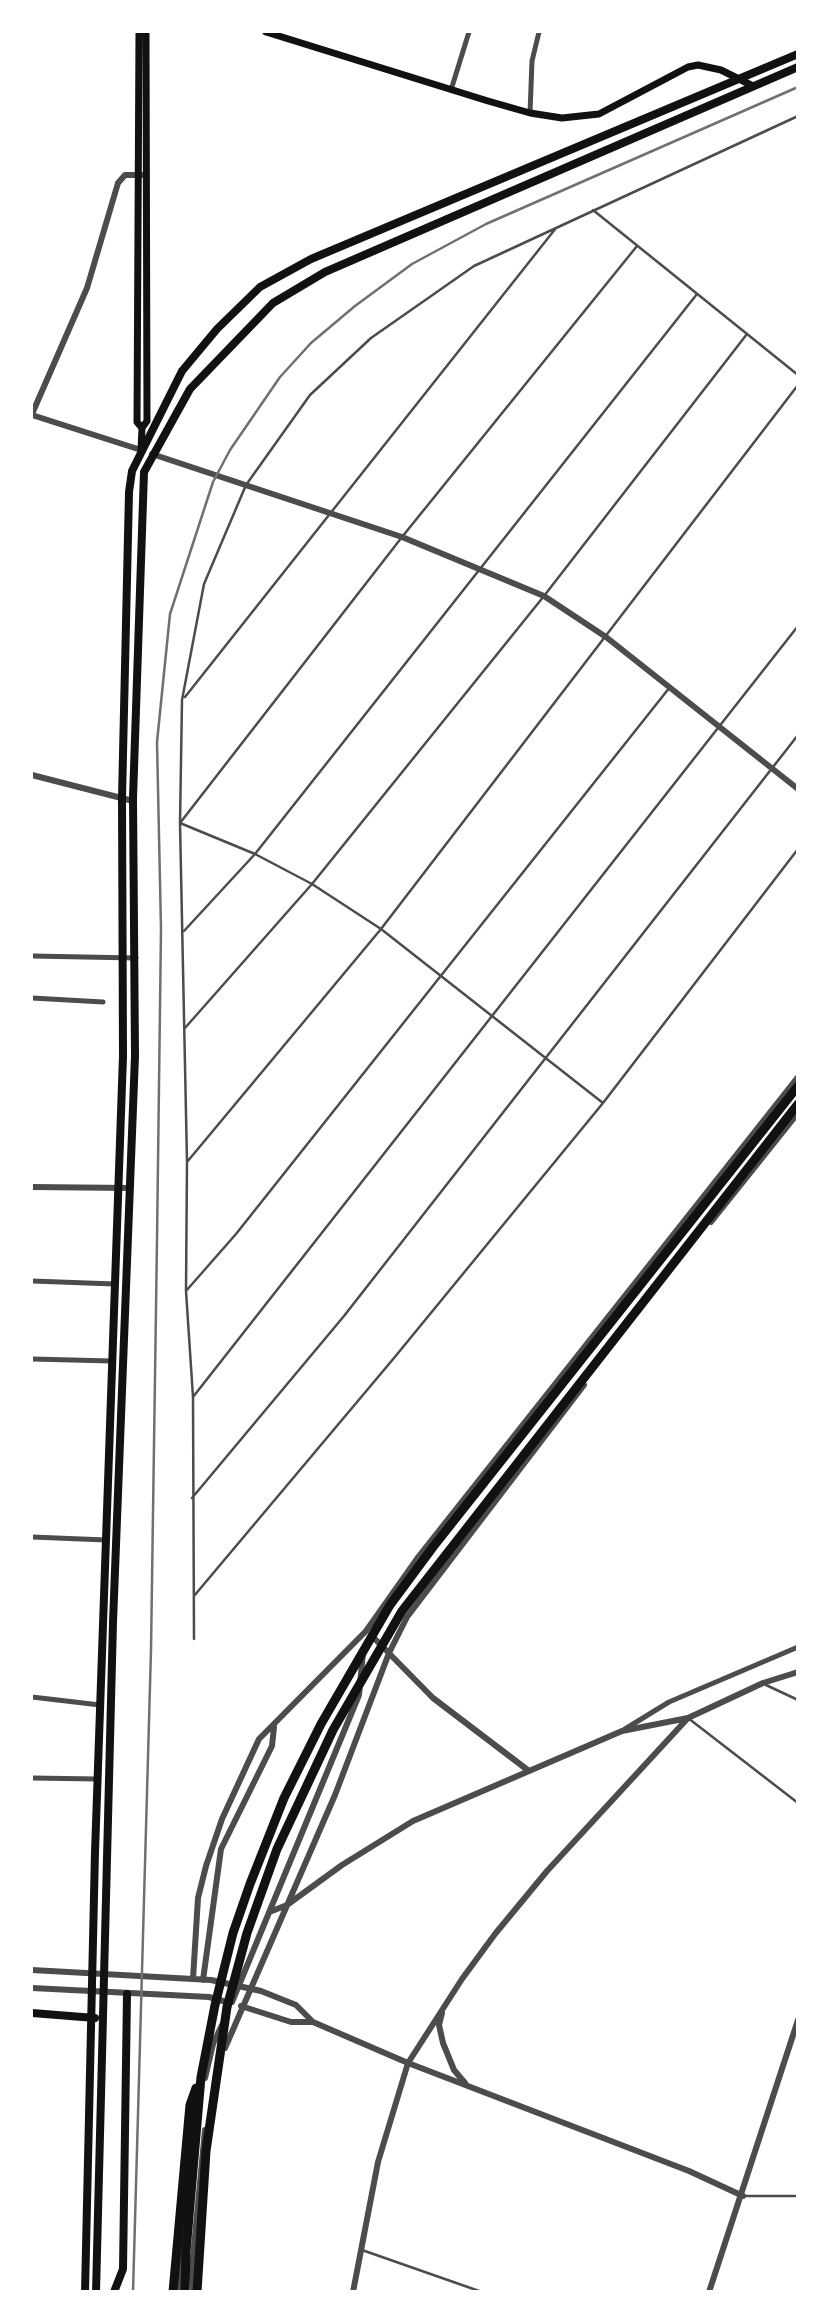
<!DOCTYPE html>
<style>
body{margin:0}
#map{position:relative;width:829px;height:2323px;overflow:hidden;background:#fff;font-family:Raleway,sans-serif}
canvas{display:block}
.frame{position:absolute;inset:0;border:33px solid #fff;pointer-events:none}
</style>
<div id="map">
<canvas width="829" height="2323"></canvas>
<div class="frame"></div>
</div>
<script>
const ctx = document.querySelector('canvas').getContext('2d');
ctx.lineJoin = 'round';
function shape(rows) {
  const path = new Path2D();
  for (const r of rows) {
    path.moveTo(r[0], r[1]);
    for (let i = 2; i < r.length; i += 2) path.lineTo(r[i], r[i + 1]);
  }
  return path;
}
function trace(path, color, width, dash) {
  ctx.strokeStyle = color;
  ctx.lineWidth = width;
  ctx.lineCap = dash ? 'butt' : 'round';
  ctx.setLineDash(dash || []);
  ctx.stroke(path);
}
const service = shape([
 [593,210,798,375],
 [185,697,556,228],
 [184,931,255,854,697,294],
 [185,1028,312,884,544,596,747,334],
 [603,1103,381,929,312,884,255,854,180,823,402,537,637,246],
 [187,1162,381,929,798,385],
 [186,1291,236,1234,670,687],
 [193,1397,798,626],
 [192,1498,344,1316,798,735],
 [194,1596,394,1358,603,1103,798,849],
 [194,1639,193,1397,186,1291,187,1162,180,823,182,700,204,584,246,485,310,395,371,338,474,266,798,116],
 [766,1685,798,1700],
 [688,1718,798,1803],
 [743,2196,798,2196],
 [362,2250,482,2292]
]);
const minor = shape([
 [451,90,469,32],
 [530,113,532,61,539,32],
 [32,956,136,958],
 [32,998,103,1002],
 [32,1281,115,1284],
 [32,1359,112,1361],
 [32,1537,106,1540],
 [32,1697,100,1705],
 [625,1729,669,1702,798,1647],
 [32,1778,97,1779]
]);
const tertiary = shape([
 [32,414,87,288,118,183,125,175,142,175],
 [32,415,141,450],
 [152,454,402,537,544,596,606,637,798,789],
 [32,775,133,801],
 [32,1187,130,1188],
 [711,1222,798,1113],
 [371,1635,433,1698,529,1771],
 [272,1911,287,1905,342,1865,413,1821,622,1731,688,1718,763,1683,798,1672],
 [32,1970,211,1980,261,1991,296,2005,313,2022,408,2063,689,2171,743,2196],
 [193,1979,198,1898,206,1866,222,1819,259,1739,366,1631,419,1556,798,1077],
 [203,1980,221,1849,272,1746,274,1727],
 [32,1988,209,1997,230,2003],
 [232,2002,359,1695,363,1653],
 [241,2006,291,2022,313,2022],
 [442,2013,439,2025,443,2043,454,2070,465,2083],
 [225,2048,335,1795,389,1653,407,1617,584,1385],
 [205,2078,213,2044,222,2025],
 [180,2292,191,2143],
 [193,2292,192,2268,205,2130],
 [353,2292,378,2162,408,2063,462,1979,495,1934,547,1871,688,1718],
 [709,2292,798,2020]
]);
const secondary = shape([
 [139,32,137,422,142,428],
 [266,32,488,101,530,113,562,118,599,114,688,67,698,65,721,70,753,86],
 [141,450,142,428,147,421,146,32]
]);
const primary = shape([
 [32,2013,95,2018],
 [85,2292,95,1852,123,1056,122,798,129,492,132,471,182,371,217,329,260,287,311,259,798,54],
 [96,2292,113,1622,135,1056,133,798,144,472,190,389,273,303,325,272,798,67],
 [114,2292,123,2269,127,1994]
]);
const motorway = shape([
 [173,2292,190,2105,196,2088],
 [185,2292,186,2251,201,2077,215,2005,233,1933,250,1884,284,1798,321,1724,390,1605,433,1547,798,1086],
 [197,2292,206,2151,227,2007,247,1933,277,1849,333,1730,402,1611,798,1104]
]);
const rail = shape([
 [133,2292,151,1650,157,1240,161,929,157,742,170,614,213,482,230,450,280,377,311,343,355,306,412,264,486,224,798,87]
]);
trace(service, '#4c4c4c', 2.5);
trace(minor, '#4c4c4c', 5);
trace(tertiary, '#4c4c4c', 6);
trace(secondary, '#111', 7);
trace(primary, '#111', 8);
trace(motorway, '#111', 9);
trace(rail, '#707070', 2.5);
</script>
